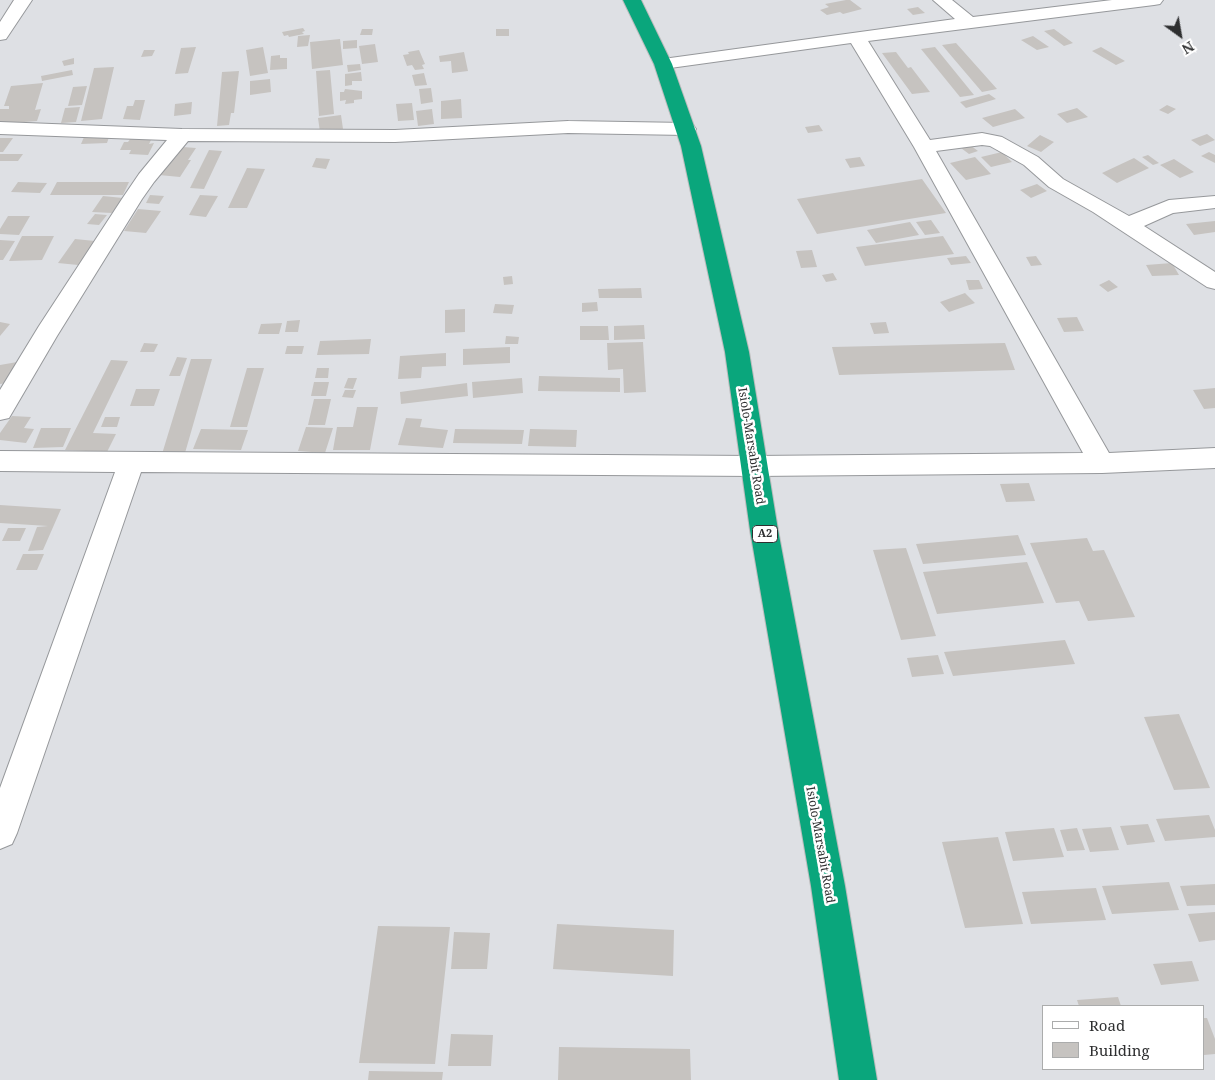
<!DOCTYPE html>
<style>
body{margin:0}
#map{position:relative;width:1215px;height:1080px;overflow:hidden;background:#dee0e4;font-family:"Noto Serif",serif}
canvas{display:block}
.legend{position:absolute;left:1042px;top:1005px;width:162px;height:65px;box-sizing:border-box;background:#fff;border:1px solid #abacac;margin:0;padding:6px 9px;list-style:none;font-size:15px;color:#2e2f30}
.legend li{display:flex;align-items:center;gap:10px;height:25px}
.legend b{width:25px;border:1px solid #abacac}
.north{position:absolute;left:1155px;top:10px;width:50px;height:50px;-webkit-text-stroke:4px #fff;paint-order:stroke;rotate:148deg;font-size:14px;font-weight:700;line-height:20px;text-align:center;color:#2e2f30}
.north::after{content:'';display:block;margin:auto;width:18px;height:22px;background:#2e2f30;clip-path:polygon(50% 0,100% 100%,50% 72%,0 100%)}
</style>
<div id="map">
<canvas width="1215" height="1080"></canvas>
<ul class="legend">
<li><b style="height:6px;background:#fff"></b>Road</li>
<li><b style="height:14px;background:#c6c3c0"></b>Building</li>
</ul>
<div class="north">N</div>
</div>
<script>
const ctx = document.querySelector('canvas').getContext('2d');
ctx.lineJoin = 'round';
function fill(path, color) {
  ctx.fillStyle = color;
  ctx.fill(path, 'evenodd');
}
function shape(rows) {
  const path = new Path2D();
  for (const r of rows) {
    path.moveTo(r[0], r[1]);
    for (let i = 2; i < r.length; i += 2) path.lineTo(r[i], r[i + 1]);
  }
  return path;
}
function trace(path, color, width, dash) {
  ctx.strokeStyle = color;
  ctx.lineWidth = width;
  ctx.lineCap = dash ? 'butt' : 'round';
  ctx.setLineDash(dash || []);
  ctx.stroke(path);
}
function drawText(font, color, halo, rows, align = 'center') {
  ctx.font = font + ' "Noto Serif",serif';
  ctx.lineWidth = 5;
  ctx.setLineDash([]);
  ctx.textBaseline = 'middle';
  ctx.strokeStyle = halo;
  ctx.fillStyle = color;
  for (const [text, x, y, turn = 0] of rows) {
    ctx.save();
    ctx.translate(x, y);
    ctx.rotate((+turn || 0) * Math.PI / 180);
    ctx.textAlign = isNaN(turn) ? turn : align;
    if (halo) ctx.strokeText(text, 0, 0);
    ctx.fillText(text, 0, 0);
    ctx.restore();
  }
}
const building = shape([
 [846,0,850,0,862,9,843,14,840,12,827,15,820,10,829,7,825,4],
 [918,7,925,13,913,15,907,9],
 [303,28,305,31,302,32,304,34,289,37,288,35,284,36,282,32],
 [362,29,373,29,372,35,360,35],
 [496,29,509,29,509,36,496,36],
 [1054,29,1073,43,1064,46,1044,31],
 [310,35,308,46,297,47,298,36],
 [1033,36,1049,47,1037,50,1021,40],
 [340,39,343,65,312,69,310,42],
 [357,40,357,48,343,49,343,41],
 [956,43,997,89,982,92,942,45],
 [375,44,378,62,362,64,359,46],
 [196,47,188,73,175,74,181,48],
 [263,47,268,73,250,76,246,50],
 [935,47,974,95,960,97,921,49],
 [1101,47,1125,61,1116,65,1092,51],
 [144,50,155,50,152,56,141,57],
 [419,50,425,64,422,65,424,69,415,70,412,65,407,66,403,55,409,54,408,52],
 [464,52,468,71,452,73,451,61,440,62,439,56],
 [896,52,908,68,911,67,930,92,912,94,882,53],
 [280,55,280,58,287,58,287,69,270,70,271,56],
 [74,58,74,64,64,66,62,61],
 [360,64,361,70,348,72,347,65],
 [114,67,102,119,81,121,94,68],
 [72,70,73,75,42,81,41,76],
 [330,70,334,114,319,116,316,71],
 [239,71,234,113,231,113,229,125,217,126,222,72],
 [361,72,362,81,352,81,352,85,345,86,345,74],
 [424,73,427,85,415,86,412,75],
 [270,79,271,92,250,95,250,81],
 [43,83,35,110,41,109,37,121,0,124,0,109,9,109,9,106,4,106,11,86],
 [87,86,82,105,68,106,73,87],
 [431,88,433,102,421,104,419,89],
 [345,89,362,91,362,99,354,100,354,103,345,104,346,100,340,101,340,92,344,92],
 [989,94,996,99,966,108,960,102],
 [461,99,462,118,441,119,441,101],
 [135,100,145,100,140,120,123,119,127,106,133,106],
 [192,102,191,114,174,116,175,104],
 [412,103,414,120,398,121,396,104],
 [1167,105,1176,109,1168,114,1159,110],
 [80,107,76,122,61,123,65,108],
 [1077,108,1088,117,1067,123,1057,114],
 [432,109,434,124,418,126,416,111],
 [1015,109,1025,118,993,127,982,118],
 [341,115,343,129,320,132,318,118],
 [819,125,823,131,808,133,805,127],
 [1207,134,1215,140,1200,146,1191,140],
 [1040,135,1054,142,1041,152,1027,146],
 [84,137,109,137,107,143,81,144],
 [0,138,13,138,3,152,0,152],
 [131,138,152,138,149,144,154,143,148,155,129,154,131,150,120,150,124,142,128,142],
 [970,145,978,151,969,154,961,148],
 [183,147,196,148,188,160,191,160,180,177,159,175,171,158,175,158],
 [209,150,222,151,204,189,190,188],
 [1002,152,1012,162,991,167,981,157],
 [1209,152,1215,155,1215,163,1201,156],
 [0,154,23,154,18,161,0,161],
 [1148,155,1159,163,1153,165,1142,157],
 [860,157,865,166,850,168,845,159],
 [975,157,991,174,966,180,950,163],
 [316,158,330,159,326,169,312,167],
 [1134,158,1149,168,1117,183,1102,173],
 [1174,159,1194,172,1180,178,1160,165],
 [247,168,265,169,247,208,228,208],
 [922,179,946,213,817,234,797,199],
 [18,182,47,183,40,193,11,192],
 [57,182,129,182,123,195,50,195],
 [1037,184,1047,191,1031,198,1020,190],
 [150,195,164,196,159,204,146,203],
 [200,195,218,196,206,217,189,215],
 [103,196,123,198,112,213,92,212],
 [138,209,161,211,146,233,124,231],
 [95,214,107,215,99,225,87,224],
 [8,216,30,216,19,235,0,234,0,229],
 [931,220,940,233,925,235,916,222],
 [1215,221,1215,232,1194,235,1186,224],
 [910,222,919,235,876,243,867,230],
 [22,236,54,236,42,260,9,261],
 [943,236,954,254,865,266,856,247],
 [75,239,95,241,78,265,58,263],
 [0,240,15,241,3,260,0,260],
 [812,250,817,267,801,268,796,251],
 [966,256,971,263,951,265,947,258],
 [1036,256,1042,265,1031,266,1026,257],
 [1172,263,1179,275,1152,276,1146,265],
 [833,273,837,280,826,282,822,275],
 [512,276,513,284,504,285,503,277],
 [966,280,979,280,983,289,969,290],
 [1109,280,1118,287,1108,292,1099,285],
 [641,288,642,298,599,298,598,289],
 [965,293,975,303,949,312,940,302],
 [597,302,598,311,582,312,582,303],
 [495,304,514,305,512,314,493,313],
 [465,309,465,332,445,333,445,310],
 [1077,317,1084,331,1064,332,1057,318],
 [300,320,298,332,285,332,287,321],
 [0,322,10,324,0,336],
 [886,322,889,333,874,334,870,323],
 [282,323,279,334,258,334,261,324],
 [644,325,645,339,614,340,614,326],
 [580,326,608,326,609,340,580,340],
 [506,336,519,337,518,344,505,344],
 [371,339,369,354,317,355,320,341],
 [643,342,646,392,624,393,623,369,608,370,607,343],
 [144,343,158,344,154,352,140,352],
 [1005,343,1015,370,839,375,832,347],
 [287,346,304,346,302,354,285,354],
 [510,347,510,363,463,365,463,349],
 [446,353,446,366,422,367,421,378,398,379,400,356],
 [177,357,187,358,180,376,169,376],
 [191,359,212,359,185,453,162,454],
 [111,360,128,361,93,433,116,434,107,452,65,450],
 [23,361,21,381,0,384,0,365],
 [247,368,264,368,247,427,230,427],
 [317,368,329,368,328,378,315,378],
 [539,376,620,378,620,392,538,391],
 [348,378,357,378,353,389,344,388],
 [522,378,523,393,473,398,472,382],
 [314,382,329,382,326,396,311,396],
 [467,383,468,396,401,404,400,392],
 [1215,388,1215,408,1204,409,1193,390],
 [136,389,160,389,154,406,130,406],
 [345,390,356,390,353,398,342,397],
 [314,399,331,399,325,425,308,425],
 [357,407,378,407,370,450,333,450,337,427,353,427],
 [12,416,31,417,24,428,34,429,26,443,0,440,0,433],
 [105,417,120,417,117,427,101,427],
 [406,418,422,419,420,427,448,430,443,448,398,445],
 [306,427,333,428,325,453,298,451],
 [41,428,71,428,63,447,33,448],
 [201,429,248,430,241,450,193,449],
 [455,429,524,430,522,444,453,443],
 [530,429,577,430,576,447,528,446],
 [1029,483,1035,501,1006,502,1000,484],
 [0,505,61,509,43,550,28,551,37,527,48,526,0,523],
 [8,528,26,528,20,541,2,541],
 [1018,535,1026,555,923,564,916,544],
 [1087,538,1093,551,1104,550,1135,617,1088,621,1079,601,1056,603,1030,543],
 [906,548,936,636,901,640,873,550],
 [23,554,44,554,37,570,16,570],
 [1027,562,1044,603,937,614,923,572],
 [1065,640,1075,664,953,676,944,652],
 [938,655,944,674,912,677,907,658],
 [1179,714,1210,788,1174,790,1144,717],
 [1209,815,1215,830,1215,837,1165,841,1156,819],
 [1148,824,1155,842,1127,845,1120,826],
 [1111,827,1119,850,1090,852,1082,829],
 [1054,828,1064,857,1013,861,1005,832],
 [1077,828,1085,850,1067,851,1060,830],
 [998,837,1023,924,965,928,942,842],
 [1169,882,1179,910,1112,914,1102,886],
 [1215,884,1215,905,1187,906,1180,886],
 [1096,888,1106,920,1031,924,1022,892],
 [1215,912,1215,940,1199,942,1188,914],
 [557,924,674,930,673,976,553,969],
 [378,926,450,927,435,1064,359,1063],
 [454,932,490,933,487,969,451,969],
 [1192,961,1199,981,1161,985,1153,964],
 [1118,997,1121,1006,1079,1006,1077,1000],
 [1204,1018,1207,1018,1215,1039,1215,1054,1204,1055],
 [451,1034,493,1035,491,1066,448,1066],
 [559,1047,690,1049,691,1080,558,1080],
 [369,1071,443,1072,442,1080,368,1080]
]);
const minor = shape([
 [14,0,32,0,6,39,0,40,0,22,14,0],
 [933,0,952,0,973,17,1112,0,1163,0,1160,4,1154,5,868,41,930,140,982,133,1002,137,1038,157,1063,179,1129,216,1169,200,1215,196,1215,208,1173,213,1144,226,1215,272,1215,289,1207,287,1093,212,1049,187,1024,165,990,146,982,145,936,151,1109,453,1215,448,1215,468,1102,473,755,476,141,472,17,833,12,844,0,849,0,788,115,472,0,471,0,451,755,456,1083,453,914,147,851,43,663,69,657,68,654,64,657,60,663,59,955,19,933,0],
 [568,121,686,123,693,125,696,129,693,133,686,135,568,133,395,142,188,141,154,182,142,199,57,336,9,418,0,420,0,390,39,326,122,199,139,174,167,140,0,134,0,122,182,129,395,130,568,121]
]);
const highway = shape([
 [623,0,641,0,672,64,701,146,749,352,778,530,845,886,877,1080,839,1080,811,886,750,530,725,352,681,146,654,64,623,0]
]);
const shields = [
 [765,534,25]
];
const shieldNames = [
 ["A2",765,534]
];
const streetNames = [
 ["Isiolo-Marsabit Road",751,446,81],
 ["Isiolo-Marsabit Road",820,845,80]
];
fill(building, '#c6c3c0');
trace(minor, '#96989b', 2);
trace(highway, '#bcbcbd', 2);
fill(minor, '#fff');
fill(highway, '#0aa67c');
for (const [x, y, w] of shields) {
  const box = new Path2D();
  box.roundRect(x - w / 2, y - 8.5, w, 17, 4);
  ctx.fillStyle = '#fff';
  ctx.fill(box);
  trace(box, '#2e2f30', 1);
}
drawText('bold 11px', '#2e2f30', null, shieldNames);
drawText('12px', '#2e2f30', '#fff', streetNames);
</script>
